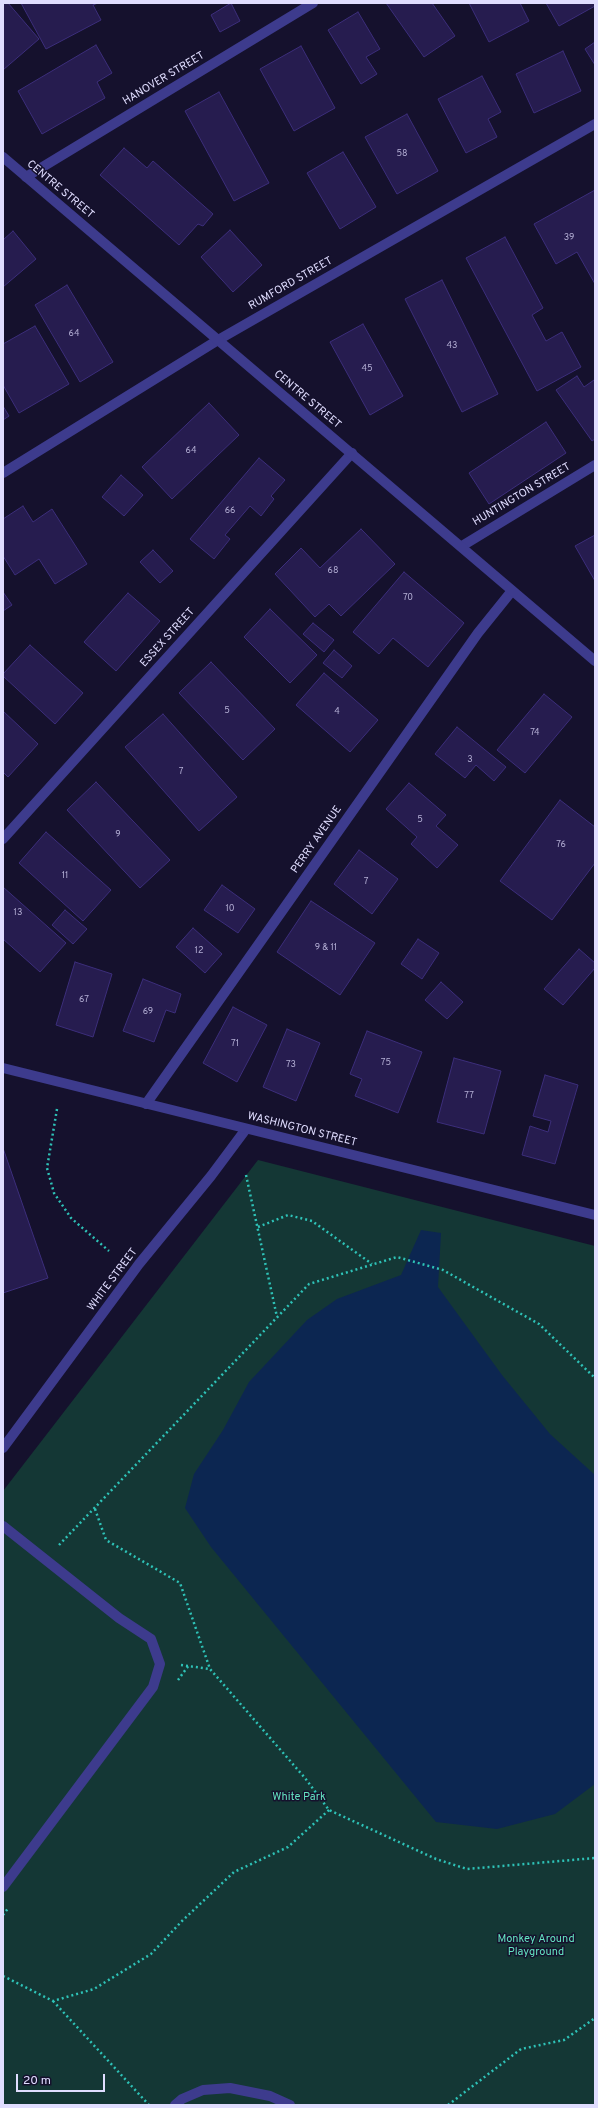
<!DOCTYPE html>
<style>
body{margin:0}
#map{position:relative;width:598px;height:2108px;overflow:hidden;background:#15112d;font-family:Overpass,sans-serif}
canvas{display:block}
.frame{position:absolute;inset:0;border:4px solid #e0ddff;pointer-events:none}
.scale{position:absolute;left:16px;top:2074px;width:89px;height:18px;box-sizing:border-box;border:2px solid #e0ddff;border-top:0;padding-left:5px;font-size:12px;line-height:14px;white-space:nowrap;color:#e0ddff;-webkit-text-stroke:3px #15112d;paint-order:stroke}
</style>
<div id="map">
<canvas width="598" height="2108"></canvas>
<div class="frame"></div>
<div class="scale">20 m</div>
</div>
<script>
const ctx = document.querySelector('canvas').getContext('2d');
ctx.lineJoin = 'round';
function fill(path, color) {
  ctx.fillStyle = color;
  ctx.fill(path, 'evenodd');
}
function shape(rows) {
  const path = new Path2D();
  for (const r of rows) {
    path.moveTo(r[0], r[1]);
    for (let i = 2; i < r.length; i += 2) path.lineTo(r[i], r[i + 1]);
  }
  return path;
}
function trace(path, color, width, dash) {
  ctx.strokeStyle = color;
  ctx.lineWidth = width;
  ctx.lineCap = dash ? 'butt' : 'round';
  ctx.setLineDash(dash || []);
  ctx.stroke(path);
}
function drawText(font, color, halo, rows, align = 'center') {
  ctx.font = font + ' Overpass,sans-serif';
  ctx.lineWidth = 3;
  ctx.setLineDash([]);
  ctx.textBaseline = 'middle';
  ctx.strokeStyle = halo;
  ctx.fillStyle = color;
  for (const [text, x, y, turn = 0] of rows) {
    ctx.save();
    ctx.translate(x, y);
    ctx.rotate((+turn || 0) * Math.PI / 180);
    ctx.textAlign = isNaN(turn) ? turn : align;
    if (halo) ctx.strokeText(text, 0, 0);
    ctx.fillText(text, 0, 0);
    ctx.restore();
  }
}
const green = shape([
 [258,1160,595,1246,595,2105,3,2105,3,1491]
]);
const water = shape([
 [421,1230,441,1233,438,1287,502,1375,550,1434,595,1475,595,1784,555,1814,497,1829,436,1822,211,1547,185,1508,194,1474,223,1430,249,1382,307,1320,337,1299,401,1275]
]);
const building = shape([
 [3,3,8,3,39,39,3,70,3,3],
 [21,3,98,3,93,5,101,20,46,49,21,3],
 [231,3,240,21,220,32,211,15,231,3],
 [386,3,432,3,455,36,424,57,386,3],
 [469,3,520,3,529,21,489,42,469,3],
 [546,3,595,3,595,6,559,26,546,3],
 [358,12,380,49,366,57,377,74,361,84,328,30,358,12],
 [595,42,595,65,585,49,595,42],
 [96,45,112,73,97,82,105,98,42,134,18,91,96,45],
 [301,46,335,108,294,131,260,69,301,46],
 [563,51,581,91,534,113,516,74,563,51],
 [482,76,501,112,488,119,497,137,466,153,438,99,482,76],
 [219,92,269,183,234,201,185,111,219,92],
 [407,114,438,171,397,194,365,137,407,114],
 [124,148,147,168,153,161,213,214,203,226,198,224,179,245,100,175,124,148],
 [343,152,376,207,340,229,307,173,343,152],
 [595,190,595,284,577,252,556,264,534,224,595,190],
 [230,230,262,265,233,292,201,257,230,230],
 [13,231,36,259,3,287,3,240,13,231],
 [505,237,543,308,532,315,546,341,562,332,581,367,537,391,466,258,505,237],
 [442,280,498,394,462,412,405,299,442,280],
 [67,285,113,362,80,382,35,305,67,285],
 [363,324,403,396,370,415,330,342,363,324],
 [35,326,69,384,19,413,3,385,3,344,35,326],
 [577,376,584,387,594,380,595,382,595,439,592,441,556,390,577,376],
 [209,403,239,435,172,499,142,467,209,403],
 [3,406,9,416,3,420,3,406],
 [546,422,566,453,489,504,469,473,546,422],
 [259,458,285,480,271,496,274,499,261,516,250,506,225,535,230,539,214,559,190,539,259,458],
 [121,475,143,495,124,516,102,497,121,475],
 [23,506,33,522,52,509,87,564,55,584,39,559,15,575,3,556,3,519,23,506],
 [361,529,395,564,341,616,329,604,315,617,275,574,301,548,320,568,361,529],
 [595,535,595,581,575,546,595,535],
 [153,550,173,571,160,583,140,562,153,550],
 [404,572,464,623,428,667,393,638,379,654,353,632,404,572],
 [3,592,12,605,3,611,3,592],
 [128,593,160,621,116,671,84,642,128,593],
 [270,609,317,655,290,683,244,637,270,609],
 [313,623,334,640,324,652,303,634,313,623],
 [30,645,83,693,55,724,3,676,3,674,30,645],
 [334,650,352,666,342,678,323,663,334,650],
 [211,662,275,729,243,760,179,693,211,662],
 [324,673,378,720,350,752,296,705,324,673],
 [544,694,572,717,525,773,497,750,544,694],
 [3,711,38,744,8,777,3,772,3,711],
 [163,714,237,797,199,831,125,747,163,714],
 [457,727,506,767,494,781,476,765,465,778,435,754,457,727],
 [96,782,170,860,140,888,67,810,96,782],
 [409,783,446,815,436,826,458,845,437,868,411,844,417,837,386,809,409,783],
 [560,800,595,827,595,863,552,920,500,881,560,800],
 [46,832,111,890,83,921,19,863,46,832],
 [359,850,398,879,372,914,334,884,359,850],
 [222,885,255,909,238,933,204,910,222,885],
 [3,887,66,943,40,972,3,939,3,887],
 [311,901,375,943,340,995,277,952,311,901],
 [65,910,87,929,73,944,52,925,65,910],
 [193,928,222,954,205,973,176,947,193,928],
 [418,939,439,953,422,979,401,964,418,939],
 [579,949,595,963,595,968,563,1005,544,989,579,949],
 [75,962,112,974,93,1037,56,1025,75,962],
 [143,979,181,994,175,1013,166,1010,154,1042,123,1031,143,979],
 [441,982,463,1002,447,1019,425,1000,441,982],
 [233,1007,267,1025,237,1082,203,1063,233,1007],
 [287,1029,320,1043,296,1101,263,1087,287,1029],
 [367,1031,422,1052,398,1113,355,1096,362,1079,350,1074,367,1031],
 [454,1058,501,1071,484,1134,437,1122,454,1058],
 [545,1075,578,1085,555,1164,522,1155,530,1126,548,1132,551,1121,533,1116,545,1075],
 [3,1148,48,1278,3,1293,3,1148]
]);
const path = shape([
 [57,1109,47,1168,54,1193,71,1218,109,1251],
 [246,1175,277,1317],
 [258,1227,288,1215,312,1221,372,1264],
 [95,1509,106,1540,180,1583,210,1669,305,1778,329,1810,436,1859,467,1869,595,1858],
 [59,1545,309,1284,397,1257,443,1270,539,1324,595,1378],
 [181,1665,210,1669],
 [178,1680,189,1665],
 [3,1915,9,1907],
 [3,1976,53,2001,94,1989,151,1954,182,1921,234,1872,288,1847,329,1810],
 [53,2001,149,2105],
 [448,2105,521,2049,564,2040,595,2018]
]);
const service = shape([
 [3,1526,119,1618,151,1639,160,1664,153,1687,3,1887],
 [175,2105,182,2099,203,2090,230,2088,270,2096,290,2105]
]);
const minor = shape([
 [26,177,313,3],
 [3,473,218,340,595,124],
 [462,546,595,465],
 [3,839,352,453],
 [146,1104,478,633,511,592],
 [3,1448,139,1264,211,1176,246,1129]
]);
const tertiary = shape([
 [3,157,595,661],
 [3,1068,595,1215]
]);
const numberNames = [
 ["58",402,154],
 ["39",569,238],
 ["64",74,334],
 ["43",452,346],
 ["45",367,369],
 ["64",191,451],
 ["66",230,511],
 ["68",333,571],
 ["70",408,598],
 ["5",227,711],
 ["4",337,712],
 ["74",535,733],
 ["3",470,760],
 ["7",181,772],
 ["5",420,820],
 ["9",118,835],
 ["76",561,845],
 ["11",65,876],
 ["7",366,882],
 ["10",230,909],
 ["13",18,913],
 ["9 & 11",326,948],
 ["12",199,951],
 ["67",84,1000],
 ["69",148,1012],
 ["71",235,1044],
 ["75",386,1063],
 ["73",291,1065],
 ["77",469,1096]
];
const streetNames = [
 ["HANOVER STREET",164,79,-31],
 ["CENTRE STREET",60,190,40],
 ["RUMFORD STREET",291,284,-30],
 ["CENTRE STREET",307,400,40],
 ["HUNTINGTON STREET",522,495,-31],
 ["ESSEX STREET",168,638,-48],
 ["PERRY AVENUE",317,840,-55],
 ["WASHINGTON STREET",302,1130,14],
 ["WHITE STREET",113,1280,-53]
];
const parkNames = [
 ["White Park",299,1798],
 ["Monkey Around",536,1940],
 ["Playground",536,1953]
];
fill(green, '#143735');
fill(water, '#0c2651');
fill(building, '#261c4f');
trace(building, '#3c2e7b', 1);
trace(path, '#2ec2b7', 2.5, [2, 3]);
trace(service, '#3d3b8d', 10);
trace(minor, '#3d3b8d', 10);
trace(tertiary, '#3d3b8d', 10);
drawText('9px', '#b2add3', null, numberNames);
drawText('11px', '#e0ddff', '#15112d', streetNames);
drawText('11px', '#64e4c2', '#15112d', parkNames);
</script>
